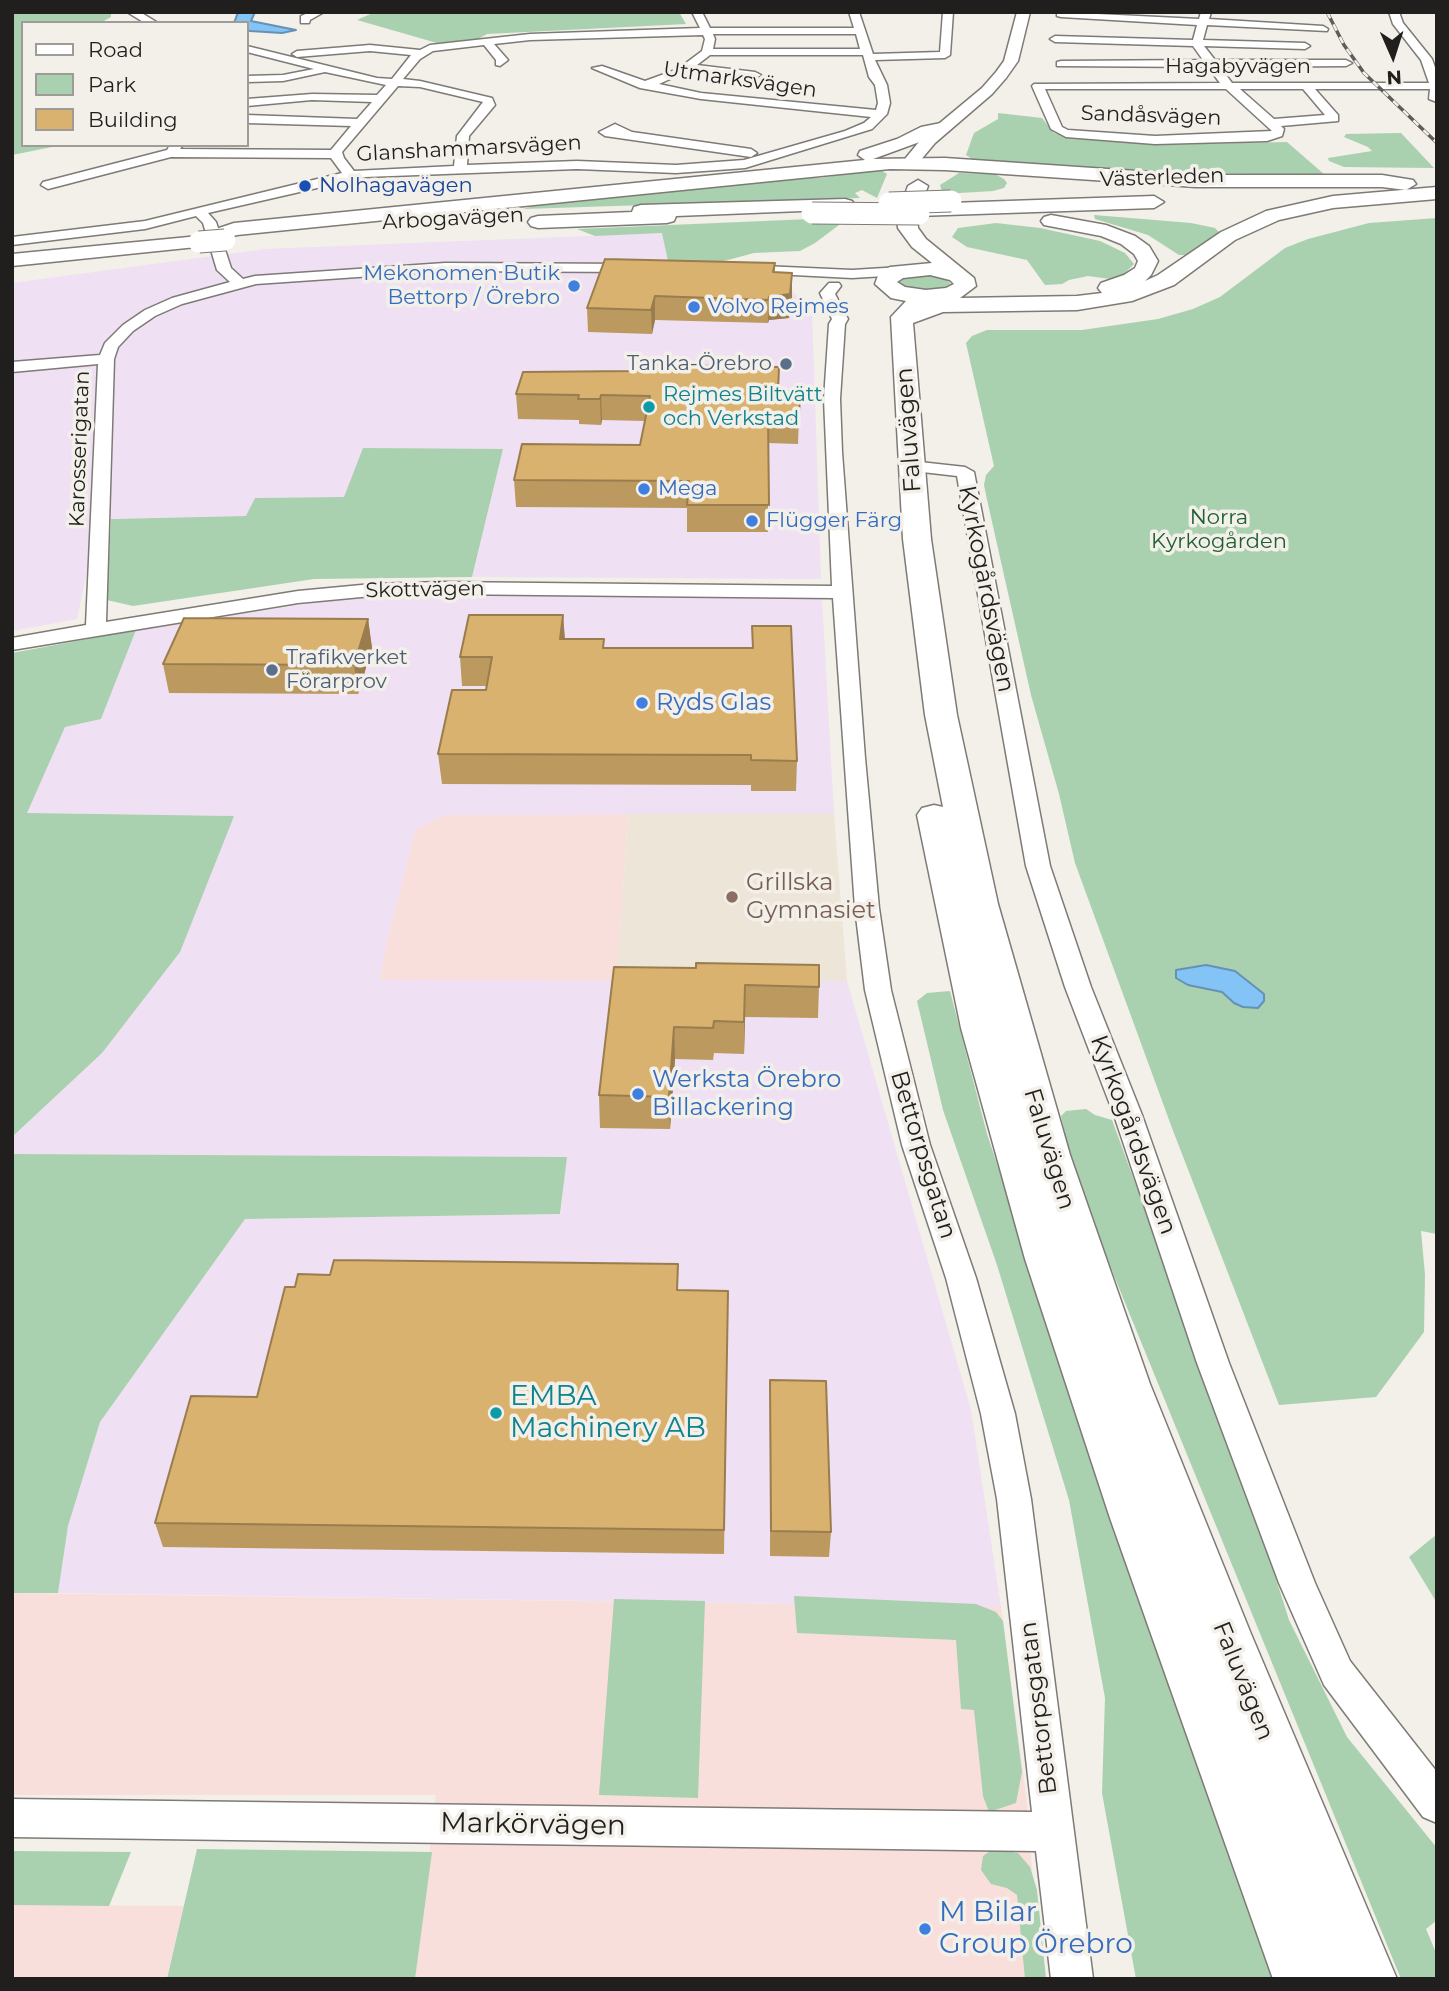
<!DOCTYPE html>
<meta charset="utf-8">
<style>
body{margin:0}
#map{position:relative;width:1449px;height:1991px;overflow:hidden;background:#f3efe9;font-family:Montserrat,sans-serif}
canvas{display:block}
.frame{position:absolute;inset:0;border:14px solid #201f1d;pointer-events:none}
.legend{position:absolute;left:21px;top:21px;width:228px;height:126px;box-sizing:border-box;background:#f3efe9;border:2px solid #9f9c97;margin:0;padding:9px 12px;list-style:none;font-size:21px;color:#201f1d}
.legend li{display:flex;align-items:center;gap:14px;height:35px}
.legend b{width:35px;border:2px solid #9f9c97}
.north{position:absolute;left:1358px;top:21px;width:70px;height:70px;-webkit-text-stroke:5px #f3efe9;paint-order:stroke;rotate:177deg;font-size:19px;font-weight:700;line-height:28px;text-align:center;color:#201f1d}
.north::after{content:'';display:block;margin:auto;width:24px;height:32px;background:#201f1d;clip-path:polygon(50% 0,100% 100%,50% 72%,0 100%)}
</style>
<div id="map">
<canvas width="1449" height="1991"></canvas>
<div class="frame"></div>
<ul class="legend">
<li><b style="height:9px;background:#fff"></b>Road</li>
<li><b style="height:19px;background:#a9d0af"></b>Park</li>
<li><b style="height:19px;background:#dab26f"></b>Building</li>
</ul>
<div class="north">N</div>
</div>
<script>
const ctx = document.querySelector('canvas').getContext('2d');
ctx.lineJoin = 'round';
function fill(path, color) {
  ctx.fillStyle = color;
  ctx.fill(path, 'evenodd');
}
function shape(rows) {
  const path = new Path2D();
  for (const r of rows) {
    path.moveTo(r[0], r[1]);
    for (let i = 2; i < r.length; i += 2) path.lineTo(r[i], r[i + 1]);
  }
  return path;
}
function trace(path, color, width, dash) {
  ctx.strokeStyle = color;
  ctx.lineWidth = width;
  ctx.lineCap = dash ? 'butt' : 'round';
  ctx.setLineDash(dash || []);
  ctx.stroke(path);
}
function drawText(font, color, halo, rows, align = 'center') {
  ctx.font = font + ' Montserrat,sans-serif';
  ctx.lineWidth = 7;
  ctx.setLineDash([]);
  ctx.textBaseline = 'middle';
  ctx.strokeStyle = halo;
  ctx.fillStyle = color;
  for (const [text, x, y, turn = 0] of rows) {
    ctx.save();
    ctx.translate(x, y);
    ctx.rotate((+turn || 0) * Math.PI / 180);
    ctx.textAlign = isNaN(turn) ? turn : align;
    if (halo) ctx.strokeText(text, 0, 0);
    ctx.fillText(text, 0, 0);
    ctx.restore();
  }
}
const commercial = shape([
 [628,814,617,981,380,980,384,954,415,831,443,815],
 [12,1593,1001,1607,1027,1802,1040,1979,415,1979,436,1795,12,1795],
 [12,1905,184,1906,167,1979,12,1979]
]);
const industrial = shape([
 [663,233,670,276,782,281,812,311,821,579,472,577,503,449,345,497,255,498,247,516,98,519,77,619,12,631,12,283,265,249],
 [444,594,822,598,834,814,443,815,415,831,384,954,380,980,847,981,971,1410,1001,1607,58,1593,68,1526,100,1422,245,1219,561,1214,566,1157,12,1154,12,1137,102,1053,234,816,26,813,65,727,101,719,136,630,346,598]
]);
const built = shape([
 [628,814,834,814,847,981,617,981]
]);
const green = shape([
 [12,12,111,13,111,17,102,22,111,23,23,23,23,145,62,145,12,155],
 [375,12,679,12,686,24,487,34,478,39,437,43,357,20],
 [998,113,1042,118,1054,133,1063,135,1154,145,1287,142,1325,175,1176,173,1045,165,972,159,966,155,974,133,998,119],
 [1401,133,1434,168,1344,167,1329,161,1328,158,1372,151,1368,147,1344,137,1346,134],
 [879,169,887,174,877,198,862,190,855,193,860,198,523,209,547,202,772,178,820,178],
 [959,173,995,174,1004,179,1007,183,1004,188,993,191,943,194,940,185],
 [1094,215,1191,223,1215,228,1221,234,1187,255,1179,255,1148,235,1095,219],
 [1437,218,1437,1234,1421,1231,1425,1275,1424,1332,1376,1397,1279,1405,1172,1128,1075,863,1059,794,1031,695,988,504,984,485,986,475,994,466,966,343,972,336,987,330,1082,330,1158,319,1193,309,1220,297,1285,248,1308,239,1369,223],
 [810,219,840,220,839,225,815,243,800,251,754,253,724,261,705,262,668,261,662,233,595,236,577,229],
 [996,223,1040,228,1100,241,1125,253,1134,264,1118,280,1088,276,1069,280,1062,284,1045,285,1027,260,967,247,952,237,958,228],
 [927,274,945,278,952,285,948,289,918,293,899,285,903,278],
 [363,448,503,449,472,577,314,579,133,606,107,600,111,519,246,516,255,498,344,497],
 [136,630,101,719,65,727,27,813,234,816,180,952,102,1053,12,1137,12,653],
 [950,991,987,1134,1272,1979,1136,1979,1102,1793,1105,1698,1069,1500,997,1265,943,1110,917,1001,927,993],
 [1086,1109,1095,1115,1112,1120,1248,1490,1289,1620,1347,1737,1437,1848,1437,1920,1426,1929,1437,1955,1437,1979,1401,1979,1075,1180,1061,1116,1066,1111],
 [12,1154,567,1157,560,1214,245,1219,100,1422,68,1526,58,1593,12,1593],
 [1437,1534,1437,1603,1409,1557],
 [794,1596,976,1604,996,1612,1003,1621,1022,1772,1016,1803,989,1812,983,1796,974,1710,961,1709,956,1640,797,1633],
 [614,1599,705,1601,698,1798,599,1795],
 [197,1849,432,1852,415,1979,167,1979],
 [993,1849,1018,1853,1030,1867,1037,1890,1046,1979,1025,1979,1017,1895,1007,1888,991,1884,981,1870,983,1856],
 [12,1851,131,1852,109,1906,12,1905]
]);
const water = shape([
 [238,12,255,12,251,21,296,30,282,33,250,31,247,30,247,23,234,23,238,12],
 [1206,965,1235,971,1264,994,1264,1001,1258,1008,1243,1007,1234,1003,1222,992,1188,985,1176,978,1176,970,1206,965]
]);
const minor = shape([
 [127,12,140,12,158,23,145,23,127,12],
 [310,12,324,12,310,20,309,23,301,23,301,16,310,12],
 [692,12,702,12,710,28,854,28,849,12,859,12,873,54,940,52,943,12,953,12,950,55,945,58,875,60,887,85,890,103,887,114,872,129,745,168,676,173,577,169,365,177,208,213,216,222,231,268,243,279,255,276,445,263,636,264,643,268,636,272,445,271,256,284,182,304,155,316,133,331,118,347,114,359,106,622,298,591,372,584,441,582,832,586,824,399,829,324,832,319,820,293,829,283,839,283,841,286,835,294,848,319,845,324,840,399,842,452,865,758,879,908,891,990,930,1145,976,1278,1015,1414,1031,1499,1093,1979,1051,1979,1036,1851,12,1837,12,1799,1032,1812,997,1499,981,1414,946,1278,902,1145,865,990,855,908,833,598,441,594,372,596,298,603,12,650,12,638,86,625,98,364,12,372,12,362,100,355,105,343,123,325,145,310,172,298,230,282,217,270,203,223,196,216,145,229,12,245,12,237,145,221,342,173,331,158,171,157,48,189,41,185,43,182,167,150,170,145,183,145,180,149,331,150,351,126,247,123,247,115,357,119,372,102,312,100,247,106,247,99,312,94,377,95,386,85,325,72,283,81,247,82,247,76,283,75,314,69,247,52,247,46,377,78,392,79,411,55,370,51,297,57,292,54,297,51,370,45,420,50,430,45,530,34,700,28,692,12],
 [713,34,856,34,860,49,713,49,715,39,713,34],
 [703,35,705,39,702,51,678,69,645,81,602,66,592,68,640,88,701,99,871,117,864,123,845,131,744,160,676,165,577,161,467,165,469,136,495,105,492,98,420,81,403,79,420,59,433,51,484,45,496,60,496,65,500,66,508,60,494,44,530,40,703,35],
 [710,55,863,55,869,77,875,85,878,103,876,110,701,93,659,84,690,70,755,78,761,75,755,72,697,65,710,55],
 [398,86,420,87,483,102,457,136,454,166,354,171,344,158,342,152,398,86],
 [1057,12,1199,19,1201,12,1211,12,1209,19,1323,26,1328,29,1327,31,1207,25,1203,40,1305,43,1310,46,1305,49,1204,46,1215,60,1346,60,1352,63,1346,66,1220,67,1232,83,1429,83,1421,60,1393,24,1389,12,1399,12,1403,23,1432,59,1437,73,1437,102,1429,99,1430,89,1315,89,1338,115,1338,121,1281,126,1284,129,1282,136,1267,141,1155,144,1066,137,1051,129,1032,86,1034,84,1220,83,1208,67,1057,66,1057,62,1061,61,1203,60,1193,46,1055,42,1050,39,1055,36,1193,40,1197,25,1061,17,1057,16,1057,12],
 [1045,89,1226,89,1272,131,1155,136,1068,130,1062,127,1045,89],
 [1240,89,1303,89,1325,115,1274,119,1240,89],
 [615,124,632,132,751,149,757,153,751,157,605,136,599,132,615,124],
 [741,265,852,270,901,267,908,271,901,275,852,278,736,272,734,269,736,266,741,265],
 [911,461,965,467,974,472,1050,866,1091,987,1142,1115,1229,1363,1315,1583,1350,1661,1437,1772,1437,1823,1423,1817,1324,1685,1279,1583,1197,1363,1114,1115,1065,987,1026,866,957,476,905,470,902,466,911,461]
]);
const major = shape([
 [1017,12,1030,12,1018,61,1006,78,992,94,935,143,914,168,902,168,900,165,923,137,982,88,996,72,1004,61,1017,12]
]);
const highway = shape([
 [941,123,950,128,947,132,873,159,945,158,1196,175,1382,175,1413,180,1416,184,1406,190,1382,187,1196,187,945,170,890,169,237,235,223,239,216,237,213,233,216,229,234,223,865,160,858,155,860,151,897,139,921,127,941,123],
 [918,180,928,186,921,204,1154,196,1164,202,1154,208,917,216,918,228,926,239,974,278,976,286,960,298,1077,296,1102,293,1098,288,1101,283,1124,275,1135,268,1138,261,1134,254,1121,244,1101,236,1044,225,1041,221,1044,217,1051,215,1106,225,1135,236,1149,246,1158,261,1151,275,1145,281,1158,275,1221,232,1266,211,1333,196,1437,187,1437,199,1333,208,1279,220,1235,240,1174,285,1132,301,1077,310,943,312,913,323,931,539,957,715,998,904,1070,1155,1150,1384,1251,1634,1397,1979,1273,1979,1110,1518,1025,1259,961,1028,917,815,922,808,934,805,943,807,925,715,903,539,891,317,906,301,891,298,875,284,879,273,890,267,932,263,912,247,898,228,897,217,908,186,918,180],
 [930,275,950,280,954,284,946,288,926,290,905,287,897,282,903,278,930,275],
 [845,199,852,201,855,205,852,209,676,216,674,221,667,223,538,228,531,226,528,222,531,218,538,216,632,212,634,207,641,205,845,199],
 [199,236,206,238,209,242,206,246,12,266,12,254,199,236]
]);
const rail = shape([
 [1327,12,1344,45,1364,73,1437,143]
]);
const highwayBridge = shape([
 [889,203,951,201],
 [812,213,919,214],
 [199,242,225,240]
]);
const wall = shape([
 [775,263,775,272,792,296,789,318,769,320,768,323,655,320,652,334,588,332,587,308],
 [658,365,779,367,779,391,800,391,798,444,768,443,768,532,687,532,687,508,516,507,514,480,640,445,645,421,602,420,601,425,579,424,579,420,518,419,516,394,633,371],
 [563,615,565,639,604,648,797,761,796,791,751,791,751,785,442,784,438,754,486,690,487,686,462,686,460,657],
 [368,619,372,648,358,694,169,693,163,664],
 [614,967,819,987,818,1018,745,1017,744,1054,714,1053,713,1060,675,1059,670,1129,600,1128,599,1095],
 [330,1275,679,1290,728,1291,724,1554,163,1547,155,1523,257,1397,295,1287],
 [770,1380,831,1532,829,1557,770,1556]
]);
const shadedWall = shape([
 [792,273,792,296,789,318,769,320,768,323,769,297],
 [655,296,655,320,652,334,651,310],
 [601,395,602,420,601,425,600,399],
 [563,615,565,644,560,639],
 [368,619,372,648,358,694,354,665],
 [745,985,745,1017,744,1054,744,1022],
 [674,1027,675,1059,670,1129,669,1097]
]);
const building = shape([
 [605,259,775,263,773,272,792,273,790,294,769,297,768,300,655,296,651,310,587,308,605,259],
 [635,362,658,362,658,365,779,367,778,391,800,391,799,418,768,417,769,505,687,505,689,481,514,480,522,444,640,445,650,396,601,395,600,399,578,399,579,395,516,394,523,372,633,371,635,362],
 [469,615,563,615,560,639,604,639,603,648,753,648,752,626,791,626,797,761,751,760,751,755,438,754,452,690,486,690,492,657,460,657,469,615],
 [184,618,368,619,354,665,163,664,184,618],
 [696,963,819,965,819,987,745,985,744,1022,714,1021,713,1028,674,1027,669,1097,599,1095,614,967,696,968,696,963],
 [334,1260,678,1264,677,1290,728,1291,724,1530,155,1523,191,1396,257,1397,285,1287,295,1287,298,1274,330,1275,334,1260],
 [770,1380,826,1381,831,1532,771,1531,770,1380]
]);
const markers = [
 [305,186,7,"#1a4fb4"],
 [574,286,7,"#3f7fe0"],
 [694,307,7,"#3f7fe0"],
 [786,364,7,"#5c6f8a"],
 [649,407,7,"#0f9aa8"],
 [644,489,7,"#3f7fe0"],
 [752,521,7,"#3f7fe0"],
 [272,670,7,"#5c6f8a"],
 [642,703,7,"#3f7fe0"],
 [732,897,7,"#8d6e63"],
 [638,1094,7,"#3f7fe0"],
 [496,1413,7,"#0f9aa8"],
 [925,1929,7,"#3f7fe0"]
];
const farStreetnames = [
 ["Hagabyvägen",1238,67],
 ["Utmarksvägen",740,80,8],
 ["Sandåsvägen",1151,116,2],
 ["Glanshammarsvägen",469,149,-3],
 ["Västerleden",1162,178,-2],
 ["Arbogavägen",453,219,-3],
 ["Karosserigatan",80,449,-88],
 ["Skottvägen",425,590,-1]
];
const farTransitnames = [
 ["Nolhagavägen",319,186]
];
const farShopnames = [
 ["Mekonomen Butik",560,274,"right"],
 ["Bettorp / Örebro",560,298,"right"],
 ["Volvo Rejmes",708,307],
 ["Mega",658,489],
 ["Flügger Färg",766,521]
];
const farServicenames = [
 ["Tanka-Örebro",772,364],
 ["Trafikverket",286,658,"left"],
 ["Förarprov",286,682,"left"]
];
const farCulturenames = [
 ["Rejmes Biltvätt",663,395],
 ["och Verkstad",663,419]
];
const farParknames = [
 ["Norra",1219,518],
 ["Kyrkogården",1219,542]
];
const streetNames = [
 ["Faluvägen",909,430,-94],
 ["Kyrkogårdsvägen",986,589,79],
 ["Kyrkogårdsvägen",1133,1135,70],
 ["Faluvägen",1049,1149,73],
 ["Bettorpsgatan",923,1155,73],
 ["Faluvägen",1243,1681,68],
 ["Bettorpsgatan",1039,1708,-97]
];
const shopNames = [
 ["Ryds Glas",656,703],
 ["Werksta Örebro",652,1080],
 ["Billackering",652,1108]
];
const educationNames = [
 ["Grillska",746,883],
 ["Gymnasiet",746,911]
];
const nearCulturenames = [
 ["EMBA",510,1397],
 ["Machinery AB",510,1429]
];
const nearStreetnames = [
 ["Markörvägen",533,1825,1]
];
const nearShopnames = [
 ["M Bilar",939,1913],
 ["Group Örebro",939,1945]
];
fill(commercial, '#f9dfdb');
fill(industrial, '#efe0f3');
fill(built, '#ede5d8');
fill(green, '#a9d0af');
fill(water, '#83c3f5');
trace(water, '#6592b4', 2);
trace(minor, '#7e7a75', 3);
trace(major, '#7e7a75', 3);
trace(highway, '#7e7a75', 3);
fill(minor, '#fff');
fill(major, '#fff');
fill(highway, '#fff');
trace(rail, '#5d5c58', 3.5);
trace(rail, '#f3efe9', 2.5, [7]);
trace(highwayBridge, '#7e7a75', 23, []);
trace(highwayBridge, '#fff', 21);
fill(wall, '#bb995f');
fill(shadedWall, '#997d4e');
fill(building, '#dab26f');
trace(building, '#997d4e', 2);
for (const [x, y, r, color] of markers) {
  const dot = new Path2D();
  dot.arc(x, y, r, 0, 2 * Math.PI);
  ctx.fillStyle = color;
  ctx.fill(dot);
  trace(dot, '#f3efe9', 2.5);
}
drawText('21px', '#201f1d', '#f3efe9', farStreetnames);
drawText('21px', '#164399', '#f3efe9', farTransitnames, 'left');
drawText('21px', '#366cbe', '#f3efe9', farShopnames, 'left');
drawText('21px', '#4e5e75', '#f3efe9', farServicenames, 'right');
drawText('21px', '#0d838f', '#f3efe9', farCulturenames, 'left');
drawText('21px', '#1e6031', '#f3efe9', farParknames);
drawText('24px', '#201f1d', '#f3efe9', streetNames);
drawText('24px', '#366cbe', '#f3efe9', shopNames, 'left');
drawText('24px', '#785e54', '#f3efe9', educationNames, 'left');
drawText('28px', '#0d838f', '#f3efe9', nearCulturenames, 'left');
drawText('28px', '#201f1d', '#f3efe9', nearStreetnames);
drawText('28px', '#366cbe', '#f3efe9', nearShopnames, 'left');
</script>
